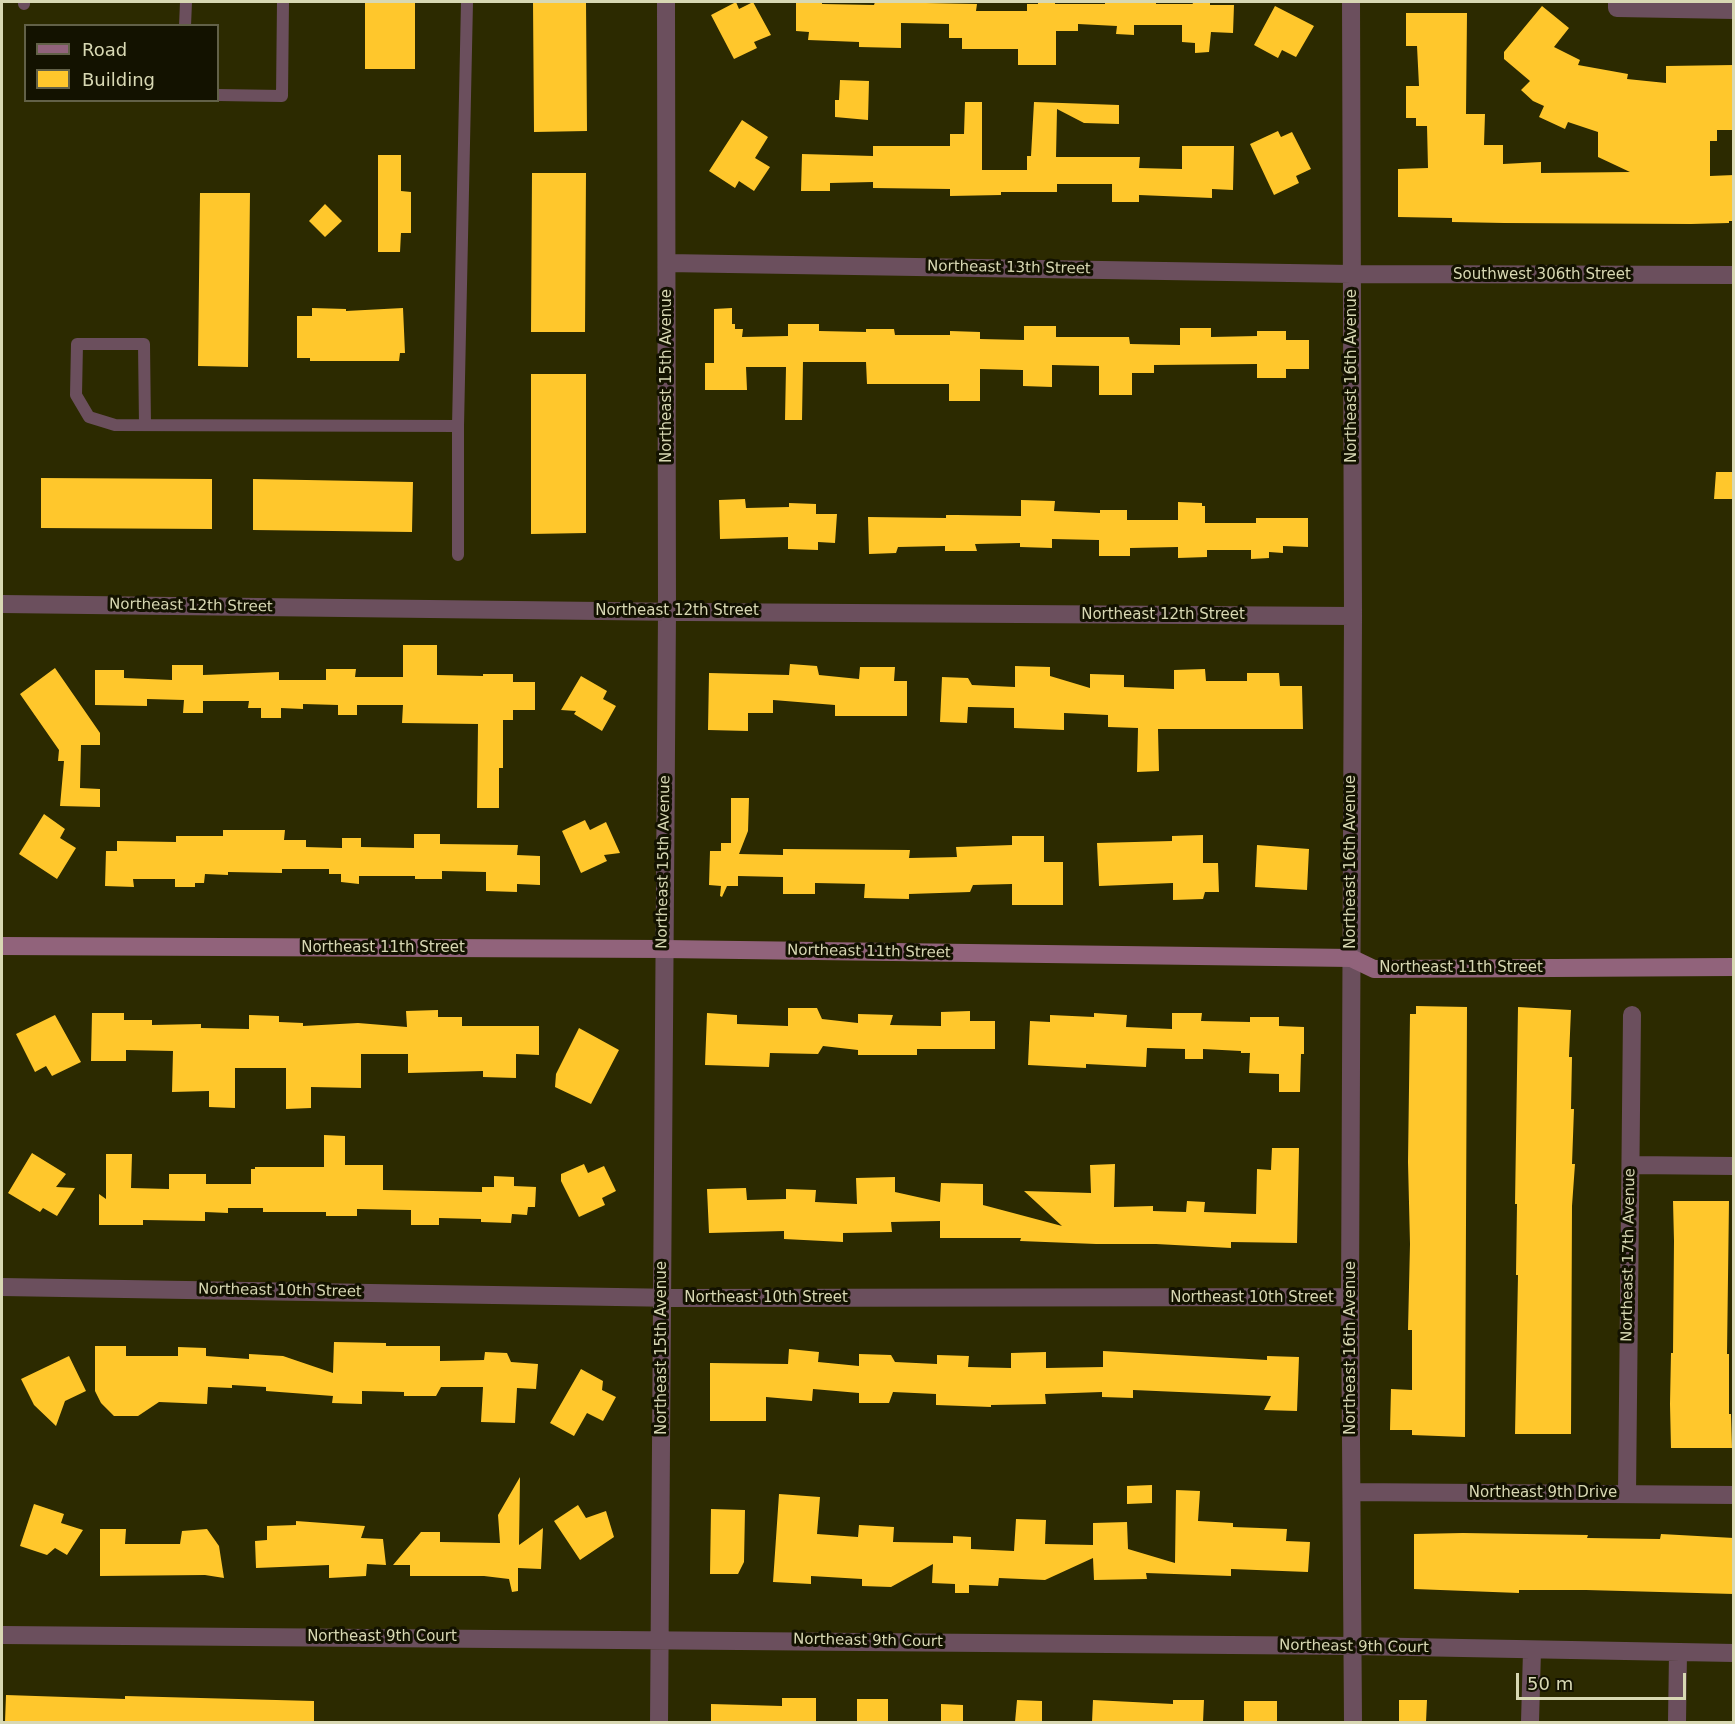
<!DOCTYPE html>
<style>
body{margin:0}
#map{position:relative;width:1735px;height:1724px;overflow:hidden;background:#2c2a00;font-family:"DejaVu Sans",sans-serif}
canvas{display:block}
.frame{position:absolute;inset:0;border:3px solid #d8d8b3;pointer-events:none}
.legend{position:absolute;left:24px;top:24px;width:195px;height:78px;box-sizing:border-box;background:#131200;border:2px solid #626148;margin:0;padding:8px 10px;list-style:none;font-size:18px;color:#d8d8b3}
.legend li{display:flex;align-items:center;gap:12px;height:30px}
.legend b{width:30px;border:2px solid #626148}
.scale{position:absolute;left:1516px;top:1673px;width:170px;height:27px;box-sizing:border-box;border:3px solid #d8d8b3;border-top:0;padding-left:8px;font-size:18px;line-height:21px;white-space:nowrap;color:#d8d8b3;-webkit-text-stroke:4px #131200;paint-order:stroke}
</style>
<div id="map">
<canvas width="1735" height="1724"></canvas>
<div class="frame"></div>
<ul class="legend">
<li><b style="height:8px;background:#91637b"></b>Road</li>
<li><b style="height:16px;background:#ffc72c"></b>Building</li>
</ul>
<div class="scale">50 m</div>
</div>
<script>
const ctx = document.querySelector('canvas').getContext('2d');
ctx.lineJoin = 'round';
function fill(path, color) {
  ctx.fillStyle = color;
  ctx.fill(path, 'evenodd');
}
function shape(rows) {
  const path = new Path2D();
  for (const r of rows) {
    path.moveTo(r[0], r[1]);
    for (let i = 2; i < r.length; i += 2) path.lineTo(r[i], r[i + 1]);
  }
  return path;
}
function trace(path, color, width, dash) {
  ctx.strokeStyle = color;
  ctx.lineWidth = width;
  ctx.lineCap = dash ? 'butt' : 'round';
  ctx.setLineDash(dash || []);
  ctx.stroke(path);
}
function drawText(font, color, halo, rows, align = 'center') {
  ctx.font = font + ' "DejaVu Sans",sans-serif';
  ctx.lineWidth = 6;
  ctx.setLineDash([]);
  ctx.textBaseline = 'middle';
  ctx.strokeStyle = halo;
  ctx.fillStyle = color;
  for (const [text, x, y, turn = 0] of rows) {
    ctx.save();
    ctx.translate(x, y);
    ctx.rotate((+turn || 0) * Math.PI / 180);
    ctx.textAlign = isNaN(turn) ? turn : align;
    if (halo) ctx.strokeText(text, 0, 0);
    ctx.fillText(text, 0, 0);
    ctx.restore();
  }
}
const building = shape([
 [365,2,415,2,415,69,365,69],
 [533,2,586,2,587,131,534,132],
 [736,2,739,9,753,2,771,35,754,42,757,48,734,59,711,15],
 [796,2,822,2,822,4,874,5,875,2,977,4,976,11,1027,11,1027,4,1038,4,1038,2,1055,2,1055,4,1105,4,1105,2,1156,2,1156,4,1193,4,1192,2,1210,2,1210,5,1234,5,1233,33,1211,32,1209,52,1195,53,1195,43,1182,42,1182,25,1134,25,1134,35,1116,34,1117,26,1078,24,1078,31,1056,31,1056,65,1018,65,1018,49,962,49,962,38,949,38,949,24,901,23,901,48,859,47,859,42,808,40,809,32,796,31],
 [1275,6,1314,26,1296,57,1282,50,1278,58,1254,45],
 [1542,6,1569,28,1554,47,1580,60,1578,65,1628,74,1627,79,1666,83,1666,66,1734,65,1734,130,1717,130,1717,141,1710,141,1710,176,1734,175,1734,221,1729,221,1729,223,1691,224,1504,223,1452,222,1452,218,1398,217,1398,169,1428,168,1427,126,1416,126,1416,118,1406,118,1406,86,1419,86,1417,46,1406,46,1406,13,1467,13,1466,114,1485,114,1484,145,1503,145,1503,164,1541,162,1541,173,1630,172,1598,157,1598,132,1568,122,1565,129,1539,117,1544,106,1533,101,1521,90,1530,81,1504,59,1504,52],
 [840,80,869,81,868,120,835,117,835,100,839,100],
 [965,102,982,102,982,170,1027,170,1027,156,1031,156,1034,102,1119,105,1119,124,1084,123,1057,109,1056,157,1140,157,1139,168,1182,169,1182,146,1234,146,1233,190,1212,189,1212,198,1139,195,1139,202,1112,202,1112,184,1057,184,1057,192,1001,192,1001,195,950,196,950,189,873,188,873,182,830,183,830,191,801,191,802,154,873,156,873,146,950,146,950,134,964,134],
 [742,120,768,137,755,158,770,167,754,191,739,181,735,188,709,171],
 [1278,131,1281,137,1292,132,1311,169,1296,176,1299,183,1274,195,1250,144],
 [378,155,401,155,401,191,411,192,411,233,401,233,400,252,378,252],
 [532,173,586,173,585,332,531,332],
 [200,193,250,193,248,367,198,366],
 [325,204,342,221,325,237,309,221],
 [312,308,346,309,346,311,403,308,405,353,400,353,399,361,310,361,310,358,297,358,297,316,312,316],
 [732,308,732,324,735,324,735,329,743,329,742,337,788,336,788,324,819,324,819,331,866,332,866,329,894,329,895,335,950,335,950,331,980,332,980,339,1024,340,1024,326,1056,326,1056,337,1129,337,1130,344,1180,345,1180,328,1211,328,1211,337,1257,336,1257,331,1286,331,1286,340,1309,340,1309,369,1286,369,1286,378,1257,378,1257,364,1154,365,1154,373,1132,373,1132,395,1099,395,1099,366,1052,365,1052,387,1023,386,1023,370,980,369,980,401,949,401,949,384,867,384,866,362,803,362,802,420,785,420,786,367,746,367,747,390,705,390,705,363,714,363,714,309],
 [531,374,586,374,586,533,531,534],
 [1716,472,1734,472,1734,499,1714,499],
 [41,478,212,479,212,529,41,528],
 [253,479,413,482,412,532,253,530],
 [745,499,746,508,789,507,789,503,816,504,816,514,837,514,835,543,818,542,818,550,788,549,788,537,720,539,719,500],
 [1021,500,1055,501,1054,511,1100,513,1100,510,1127,510,1127,520,1178,520,1178,502,1202,503,1202,506,1205,506,1205,523,1256,523,1256,518,1308,518,1308,547,1283,546,1283,553,1269,552,1269,558,1251,559,1251,550,1207,550,1207,557,1178,558,1178,547,1130,548,1130,556,1099,556,1099,540,1052,539,1052,548,1020,547,1020,543,975,544,977,551,945,551,945,546,898,547,896,553,869,554,868,517,946,518,946,515,957,515,1021,516],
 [403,645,437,645,437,675,483,676,483,674,513,674,513,682,535,682,535,710,513,710,513,720,503,720,503,768,499,768,499,808,477,808,478,724,402,723,403,705,357,705,357,715,338,715,338,705,303,704,303,709,281,708,281,718,261,718,261,708,248,708,249,701,203,701,203,713,183,713,184,700,147,699,147,706,95,705,95,670,124,670,124,678,172,680,172,665,203,665,203,675,279,672,279,680,326,680,326,669,356,669,355,677,403,677],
 [790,664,817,666,819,675,859,679,860,667,895,667,894,681,907,681,907,716,835,716,835,705,773,700,773,713,748,713,748,731,708,730,709,673,789,675],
 [1015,666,1050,667,1050,676,1090,688,1090,674,1124,675,1124,687,1174,689,1174,670,1205,669,1206,681,1247,681,1247,673,1279,673,1280,686,1302,686,1303,729,1158,729,1159,771,1137,772,1138,728,1108,727,1108,715,1064,713,1064,730,1014,728,1014,708,968,707,967,723,940,722,942,677,968,678,972,685,1015,687],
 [55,668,100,733,100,745,81,745,80,788,100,789,100,807,60,806,64,761,58,761,59,750,20,694],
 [581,676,607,691,603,699,616,706,602,731,574,714,576,711,561,710],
 [731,798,749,798,748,831,739,854,783,855,783,849,910,850,909,858,957,857,956,847,1012,845,1012,836,1044,836,1044,862,1063,862,1063,905,1012,905,1012,884,973,885,970,892,909,894,909,899,864,898,865,884,815,883,815,894,783,894,783,877,738,876,738,886,727,886,722,897,720,896,721,886,709,885,710,851,721,851,721,843,731,843],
 [44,814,65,829,60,838,76,848,57,879,19,854],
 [585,820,590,830,606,822,620,853,604,855,607,861,581,873,562,831],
 [223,830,285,830,284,840,306,840,306,847,342,848,342,838,361,838,361,847,414,848,414,834,440,834,440,844,518,845,517,855,540,856,540,885,517,884,517,892,486,891,486,872,442,871,442,879,415,879,415,876,359,876,359,884,341,882,341,874,329,874,329,869,282,869,282,873,228,872,228,875,205,874,204,883,195,883,195,887,175,887,175,879,133,879,134,887,105,886,106,851,117,851,117,841,176,842,176,836,223,836],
 [1203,835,1203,863,1218,863,1219,892,1205,892,1203,899,1173,900,1173,883,1099,886,1097,843,1172,841,1172,836],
 [1257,845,1309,849,1307,890,1255,887],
 [1416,1006,1467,1007,1465,1437,1412,1435,1412,1430,1390,1430,1391,1389,1412,1390,1412,1330,1408,1330,1410,1244,1408,1162,1410,1014,1416,1014],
 [1518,1007,1571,1010,1569,1057,1572,1057,1571,1109,1574,1109,1572,1164,1575,1164,1572,1206,1571,1434,1515,1434,1518,1275,1516,1275,1517,1204,1515,1204],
 [788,1008,817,1008,822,1019,858,1023,858,1014,893,1015,890,1025,941,1026,941,1012,970,1011,970,1021,995,1021,995,1049,917,1049,917,1055,858,1055,858,1050,823,1046,818,1054,770,1053,769,1067,705,1065,707,1013,737,1015,737,1024,788,1026],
 [438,1010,438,1017,462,1017,462,1026,539,1026,539,1055,516,1054,516,1078,483,1077,483,1071,408,1073,408,1054,361,1054,361,1088,311,1087,311,1108,286,1109,286,1068,235,1068,235,1108,209,1107,209,1091,172,1092,173,1051,126,1050,126,1061,91,1061,92,1013,124,1013,124,1020,152,1020,152,1025,201,1024,201,1028,249,1029,249,1015,279,1016,279,1022,303,1023,303,1026,358,1023,407,1027,406,1011],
 [1094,1013,1127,1015,1126,1027,1172,1029,1172,1013,1202,1013,1201,1021,1250,1022,1250,1017,1279,1017,1279,1026,1304,1027,1304,1054,1301,1054,1300,1092,1279,1092,1279,1074,1249,1073,1250,1053,1241,1053,1241,1051,1203,1049,1203,1059,1185,1059,1185,1049,1147,1048,1146,1067,1086,1064,1086,1068,1028,1065,1030,1021,1050,1022,1050,1015,1094,1017],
 [55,1015,81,1062,52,1076,46,1066,35,1072,16,1034],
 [579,1028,619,1050,591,1104,555,1087,556,1074],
 [324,1135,345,1136,345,1165,383,1165,383,1190,482,1192,482,1187,494,1187,494,1176,514,1177,514,1186,536,1187,535,1207,528,1207,527,1215,512,1214,511,1223,481,1222,481,1219,439,1218,439,1225,411,1225,411,1210,357,1209,357,1216,326,1216,326,1212,263,1212,263,1208,228,1208,228,1213,205,1212,205,1221,143,1220,143,1225,99,1225,99,1194,106,1199,106,1154,132,1154,131,1188,169,1189,169,1174,206,1174,206,1184,251,1184,251,1169,255,1169,255,1167,324,1167],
 [1272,1148,1299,1148,1297,1243,1231,1242,1231,1248,1156,1244,1096,1244,1020,1241,1021,1238,940,1238,940,1221,891,1222,892,1232,843,1233,843,1242,784,1239,784,1231,709,1233,707,1189,746,1188,747,1200,786,1199,786,1189,816,1190,815,1202,857,1204,856,1178,895,1177,895,1192,940,1202,941,1183,983,1184,983,1205,1062,1226,1024,1191,1091,1193,1090,1165,1115,1164,1114,1207,1153,1206,1153,1211,1186,1212,1187,1201,1205,1202,1204,1212,1256,1214,1257,1169,1271,1170],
 [32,1153,66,1174,56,1187,75,1188,57,1216,43,1208,40,1212,8,1193],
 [584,1164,588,1173,604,1166,616,1191,602,1198,605,1205,579,1217,561,1181,561,1174],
 [1673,1201,1729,1201,1727,1354,1729,1354,1729,1414,1731,1414,1732,1448,1671,1448,1670,1404,1671,1353,1673,1353,1674,1241],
 [334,1342,386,1343,386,1346,440,1346,440,1361,484,1360,485,1352,507,1353,511,1362,538,1364,536,1389,517,1388,515,1423,481,1422,483,1387,441,1387,436,1396,404,1396,404,1392,362,1391,362,1404,332,1403,333,1396,266,1391,266,1387,232,1385,232,1388,208,1387,207,1404,159,1402,138,1416,114,1416,101,1403,95,1391,95,1346,126,1346,126,1356,178,1356,178,1347,206,1348,206,1356,249,1359,249,1354,283,1356,333,1373],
 [789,1349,819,1352,818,1362,859,1366,859,1354,891,1355,895,1362,937,1364,937,1355,969,1356,968,1367,1011,1368,1011,1353,1046,1352,1046,1368,1103,1367,1103,1351,1267,1360,1267,1356,1299,1357,1297,1411,1264,1410,1271,1396,1133,1390,1133,1398,1102,1397,1102,1392,1045,1394,1046,1404,991,1405,991,1407,936,1405,936,1394,893,1392,889,1403,859,1403,859,1393,813,1389,812,1401,766,1397,766,1421,710,1421,710,1363,788,1364],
 [69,1356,86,1391,65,1401,56,1426,34,1405,21,1379],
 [581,1369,603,1381,602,1390,616,1397,603,1421,587,1413,574,1436,550,1423],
 [520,1477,519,1545,543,1528,541,1569,518,1568,518,1591,512,1592,509,1579,484,1576,410,1576,410,1565,393,1565,421,1532,440,1532,440,1542,500,1543,498,1515],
 [1152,1485,1152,1503,1127,1504,1127,1486],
 [1176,1490,1200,1491,1198,1521,1233,1523,1233,1527,1287,1529,1286,1541,1310,1542,1308,1572,1231,1569,1231,1576,1146,1573,1147,1579,1094,1580,1093,1558,1045,1580,999,1578,998,1586,969,1585,969,1593,955,1593,955,1584,932,1583,933,1564,891,1587,862,1586,862,1579,811,1576,811,1584,773,1582,779,1494,820,1497,817,1534,858,1537,859,1525,894,1527,893,1542,953,1543,953,1536,971,1537,971,1549,1014,1551,1016,1519,1046,1520,1045,1544,1093,1545,1093,1523,1127,1522,1128,1549,1175,1563],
 [34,1504,64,1514,61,1523,83,1530,67,1555,55,1548,47,1555,20,1546],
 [578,1505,586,1518,606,1511,614,1537,580,1560,554,1521],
 [711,1509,745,1510,744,1562,738,1574,710,1574],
 [296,1521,365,1526,361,1538,383,1539,386,1565,367,1564,366,1576,329,1578,329,1565,256,1568,255,1541,267,1540,267,1526,296,1525],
 [100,1529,126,1529,125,1544,180,1544,182,1531,207,1529,219,1546,224,1578,205,1575,100,1576],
 [1463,1533,1588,1535,1587,1538,1660,1539,1661,1534,1734,1538,1734,1594,1586,1590,1519,1590,1519,1593,1414,1589,1414,1534],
 [6,1695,125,1699,125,1696,314,1701,314,1722,5,1722],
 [782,1698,816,1698,816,1722,711,1722,711,1704,782,1706],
 [857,1699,888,1699,888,1722,857,1722],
 [1017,1700,1042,1701,1042,1722,1015,1722],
 [1093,1700,1173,1704,1173,1700,1204,1700,1203,1722,1092,1722],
 [1399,1700,1427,1700,1426,1722,1399,1722],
 [1244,1701,1277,1701,1277,1722,1244,1722],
 [941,1704,963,1705,963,1722,941,1722]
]);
const lane = shape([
 [24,4,24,2],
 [185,26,186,2],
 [218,95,282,96,283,2],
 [145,425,144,344,77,344,76,395,89,417,115,425,458,426],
 [458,555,458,426,467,2]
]);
const street = shape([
 [1351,2,1353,616,1350,1297,1353,1722],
 [1617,2,1617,8,1734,10],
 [667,263,1351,274,1734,275],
 [2,604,686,612,1353,616],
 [1631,1165,1734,1166],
 [2,1287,678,1298,1350,1297],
 [1352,1492,1734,1495],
 [1627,1494,1632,1015],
 [2,1635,1354,1646,1734,1653],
 [659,1722,667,611,666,2],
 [1530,1722,1532,1651],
 [1677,1722,1678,1653]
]);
const secondary = shape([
 [2,946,664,949,1351,958,1374,969,1734,967]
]);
const streetNames = [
 ["Northeast 13th Street",1009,268,1],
 ["Southwest 306th Street",1542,275],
 ["Northeast 15th Avenue",667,376,-90],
 ["Northeast 16th Avenue",1352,376,-90],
 ["Northeast 12th Street",191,606,1],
 ["Northeast 12th Street",677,611],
 ["Northeast 12th Street",1163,615],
 ["Northeast 15th Avenue",664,862,-89],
 ["Northeast 16th Avenue",1351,862,-90],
 ["Northeast 11th Street",383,948],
 ["Northeast 11th Street",869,952,1],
 ["Northeast 11th Street",1461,968],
 ["Northeast 17th Avenue",1629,1255,-89],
 ["Northeast 10th Street",280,1291,1],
 ["Northeast 10th Street",766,1298],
 ["Northeast 10th Street",1252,1298],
 ["Northeast 15th Avenue",662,1348,-90],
 ["Northeast 16th Avenue",1351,1348,-90],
 ["Northeast 9th Drive",1543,1493],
 ["Northeast 9th Court",382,1637],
 ["Northeast 9th Court",868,1641,1],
 ["Northeast 9th Court",1354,1647,1]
];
fill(building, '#ffc72c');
trace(lane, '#6b4f5d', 12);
trace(street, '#6b4f5d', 18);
trace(secondary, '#91637b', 18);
drawText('15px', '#d8d8b3', '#131200', streetNames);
</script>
